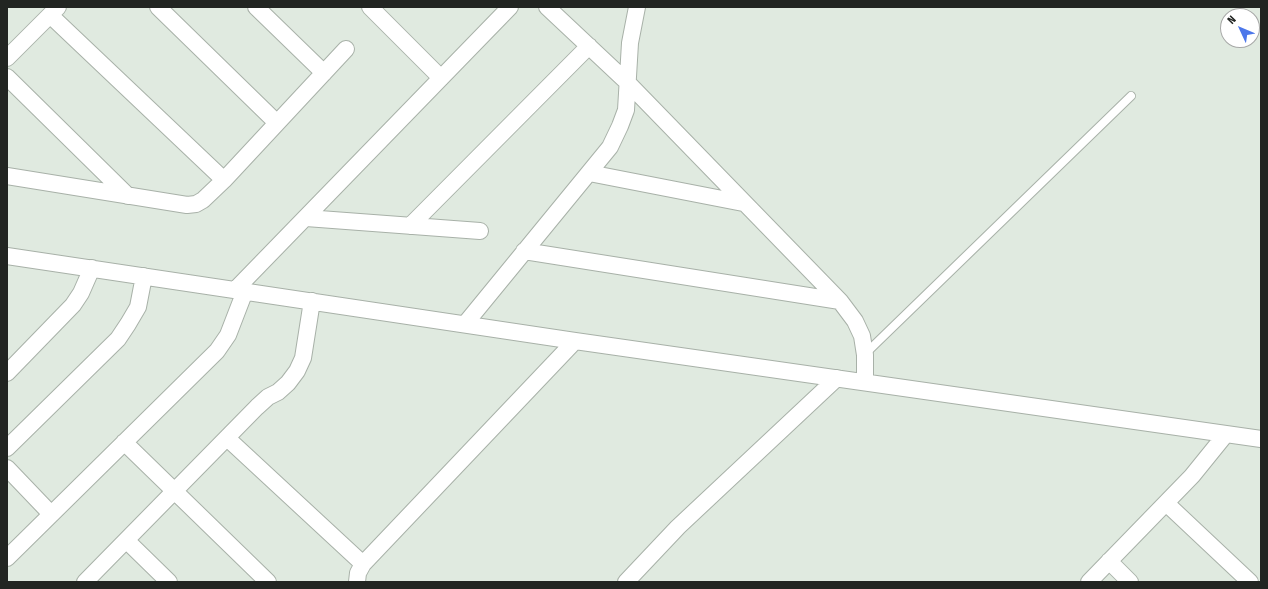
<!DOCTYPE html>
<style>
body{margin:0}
#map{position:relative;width:1268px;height:589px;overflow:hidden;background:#e0eae0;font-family:"Fira Sans Condensed",sans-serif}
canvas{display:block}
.frame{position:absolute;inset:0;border:8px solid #222522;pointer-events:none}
.north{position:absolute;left:1220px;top:8px;width:40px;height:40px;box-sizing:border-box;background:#fff;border:1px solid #a7a8a7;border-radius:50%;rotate:314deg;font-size:11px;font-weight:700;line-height:16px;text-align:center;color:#222522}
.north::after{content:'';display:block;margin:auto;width:14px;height:18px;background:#4c77ea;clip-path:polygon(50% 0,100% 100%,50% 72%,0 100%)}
</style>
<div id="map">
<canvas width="1268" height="589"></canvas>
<div class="frame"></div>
<div class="north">N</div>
</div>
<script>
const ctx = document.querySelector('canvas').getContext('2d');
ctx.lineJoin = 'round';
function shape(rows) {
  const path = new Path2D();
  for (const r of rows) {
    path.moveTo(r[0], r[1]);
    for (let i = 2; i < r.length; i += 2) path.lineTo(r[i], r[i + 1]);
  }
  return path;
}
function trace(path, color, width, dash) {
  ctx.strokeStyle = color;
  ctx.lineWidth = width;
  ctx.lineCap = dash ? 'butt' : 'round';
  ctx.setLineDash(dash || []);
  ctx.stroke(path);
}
const lane = shape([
 [865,354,1131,96]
]);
const street = shape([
 [158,7,277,123],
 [256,7,324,73],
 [370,7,441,78],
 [547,7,628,83,840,301,855,321,862,336,865,355,865,382],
 [50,15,224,180],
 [7,58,58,7],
 [7,77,128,196],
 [589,173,743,203],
 [7,176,187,205,196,204,203,200,224,180,346,49],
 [306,218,480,231],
 [410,226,589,46],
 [524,251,840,301],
 [7,256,575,341,1261,439],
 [235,290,510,7],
 [465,324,610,147,620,126,626,110,630,43,637,7],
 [7,373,73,305,81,293,92,268],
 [227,438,363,564],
 [124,442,268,582],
 [7,448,118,339,128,324,138,307,144,276],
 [7,468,51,514],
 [1166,503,1250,582],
 [127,541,169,582],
 [7,558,217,351,228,335,245,291],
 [1109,561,1130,582],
 [85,582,257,407,268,397,278,392,288,383,297,371,303,358,312,301],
 [357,582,358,573,363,564,575,341],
 [626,582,678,527,837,378],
 [1089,582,1192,476,1226,434]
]);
trace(lane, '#a8b1a8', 10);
trace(street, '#a8b1a8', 18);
trace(lane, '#fff', 8);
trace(street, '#fff', 16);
</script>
